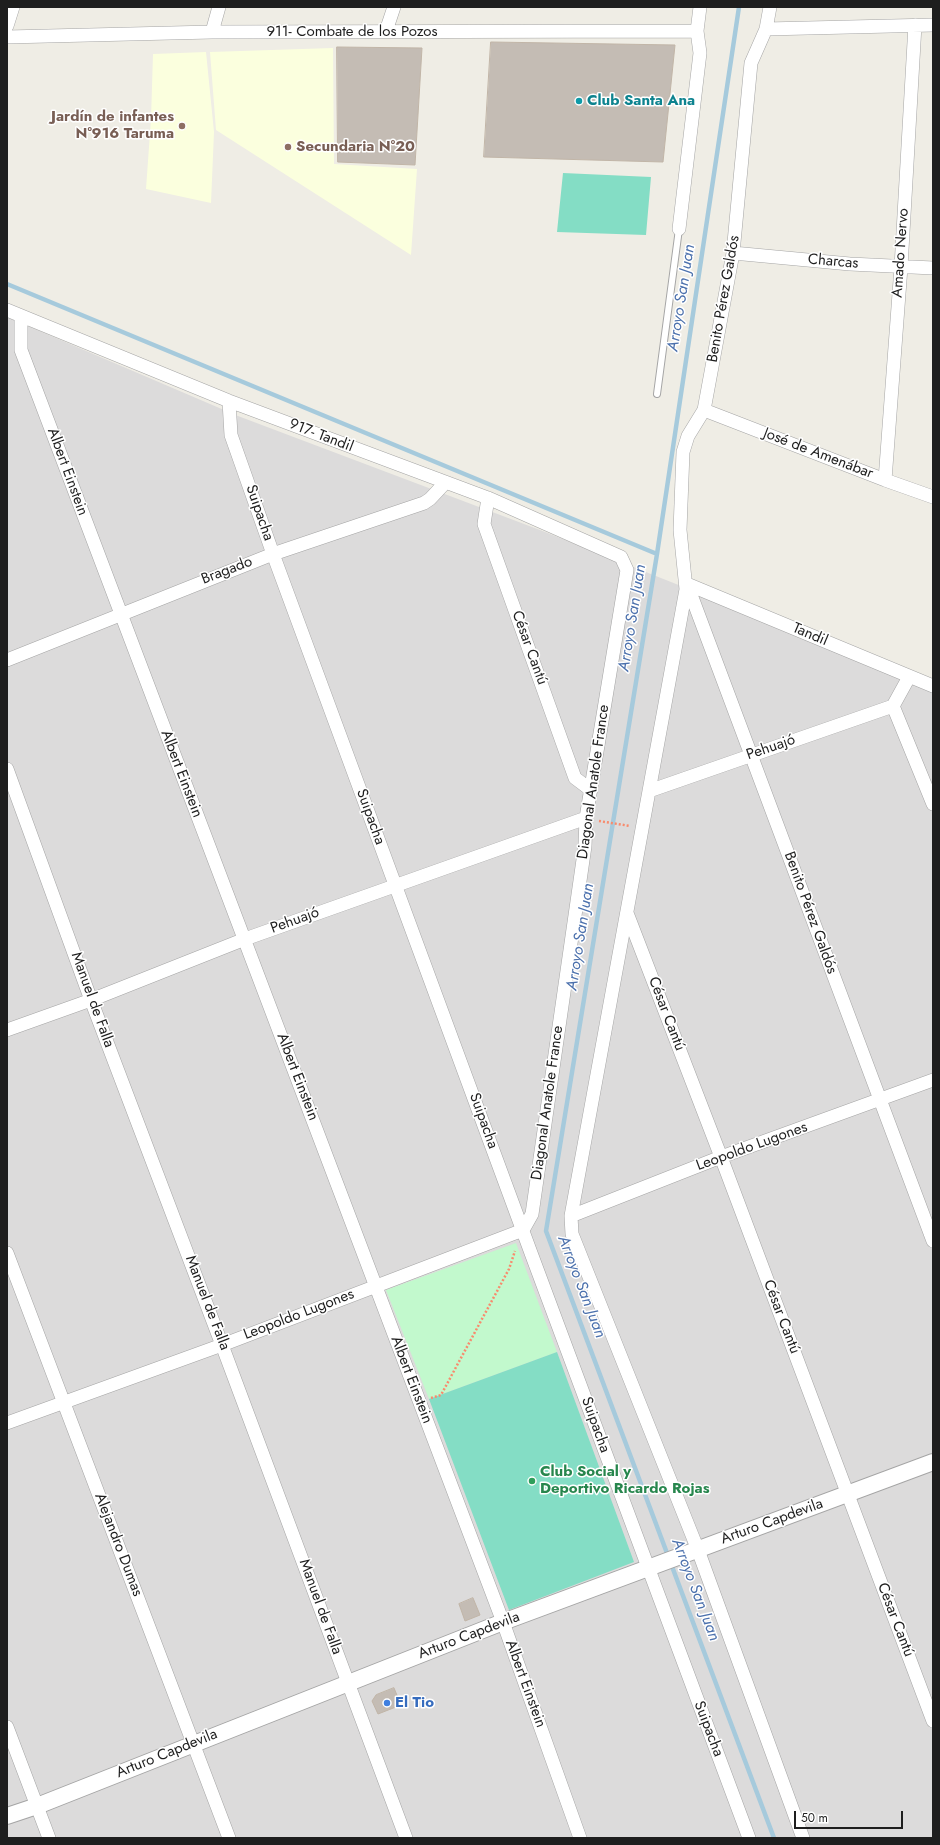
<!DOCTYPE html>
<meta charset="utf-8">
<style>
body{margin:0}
#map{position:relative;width:940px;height:1845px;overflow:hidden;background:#efede5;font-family:Jost,sans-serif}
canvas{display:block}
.frame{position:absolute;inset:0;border:8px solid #1e1e1e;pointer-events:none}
.scale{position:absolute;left:794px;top:1811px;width:109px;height:18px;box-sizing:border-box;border:2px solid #1e1e1e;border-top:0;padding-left:5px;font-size:12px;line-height:14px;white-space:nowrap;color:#1e1e1e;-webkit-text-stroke:3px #fff;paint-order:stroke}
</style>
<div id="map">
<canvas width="940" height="1845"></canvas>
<div class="frame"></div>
<div class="scale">50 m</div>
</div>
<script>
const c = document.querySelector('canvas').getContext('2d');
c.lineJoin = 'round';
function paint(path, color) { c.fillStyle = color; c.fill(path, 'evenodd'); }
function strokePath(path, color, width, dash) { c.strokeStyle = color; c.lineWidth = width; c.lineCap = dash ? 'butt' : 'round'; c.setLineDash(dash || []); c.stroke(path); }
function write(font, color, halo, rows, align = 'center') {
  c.font = font + ' Jost,sans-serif'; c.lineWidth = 3; c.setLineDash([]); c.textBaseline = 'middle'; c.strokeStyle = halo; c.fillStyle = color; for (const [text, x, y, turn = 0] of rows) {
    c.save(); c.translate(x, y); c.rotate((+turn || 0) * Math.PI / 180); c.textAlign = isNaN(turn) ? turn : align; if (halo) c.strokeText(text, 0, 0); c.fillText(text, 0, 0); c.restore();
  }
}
const residential = new Path2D(`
 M7,317l231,99 302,114 393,156v1152h-926z`);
const education = new Path2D(`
 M333,48l1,116 83,5 -6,86 -195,-125 -6,-78z
 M206,52l8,80 -3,71 -65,-14 5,-70 2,-65z`);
const park = new Path2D(`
 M516,1243l41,109 -128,47 -43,-109z`);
const pitch = new Path2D(`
 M563,173l88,4 -5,58 -89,-3z
 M557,1352l77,210 -125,48 -80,-211z`);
const stream = new Path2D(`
 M739,7l-82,547 -111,677 228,607
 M7,284l650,270`);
const building = new Path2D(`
 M491,42l184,3 -12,117 -179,-5z
 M337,47l85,1 -7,117 -77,-3z
 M473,1598l7,17 -15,6 -6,-17z
 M394,1688l7,17 -23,9 -6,-13 4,-6z`);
const path = new Path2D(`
 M599,821l31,5
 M431,1398l10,-3 68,-126 6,-18`);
const service = new Path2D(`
 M657,394l22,-165`);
const minor = new Path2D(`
 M7,26l6,-19
 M766,29l167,-4
 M386,31l8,-24
 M212,32l7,-25
 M7,37l205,-5 485,-1
 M679,229l21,-176 -3,-22 3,-24
 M733,253l117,11 83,4
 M7,310l222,91 259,97 133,59 6,13 -41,248 -1,28 -53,368 -9,16 -301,115 -215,78
 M21,316v34l482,1272 77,216
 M229,401l2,34 42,119 258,699 218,585
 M704,410l181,70 48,17
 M885,480l16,-213 14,-242
 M488,498l-4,26 91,254 16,12
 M687,584l-116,632 1,18 126,316 105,288
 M687,584l246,657
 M687,584l246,102
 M686,589l-6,-59 3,-78 5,-16 16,-26 29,-157 18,-190 15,-34 4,-22
 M7,660l266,-106 151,-51 6,-4 15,-16
 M909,677l-16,29 40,98
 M7,769l84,231 131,345 184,493
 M649,791l244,-85
 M627,913l94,244 212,564
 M7,1030l84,-30 154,-61 341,-121
 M571,1216l150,-59 212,-77
 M7,1253l222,585
 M7,1727l42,111`);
const tertiary = new Path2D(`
 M7,1816l30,-10 466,-184 430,-160`);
const markers = [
 [579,101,4,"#0f9aa8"],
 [182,126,4,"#8d6e63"],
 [288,147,4,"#8d6e63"],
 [532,1481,4,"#2e9e5b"],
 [387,1703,4,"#3f7fe0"]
];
const streetNames = [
 ["911- Combate de los Pozos",352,32],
 ["Amado Nervo",901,253,-86],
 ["Charcas",833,262,5],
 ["Benito Pérez Galdós",724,299,-80],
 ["917- Tandil",321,436,21],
 ["José de Amenábar",818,454,21],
 ["Albert Einstein",67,472,70],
 ["Suipacha",259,513,71],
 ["Bragado",227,571,-21],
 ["Tandil",810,635,23],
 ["César Cantú",529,648,70],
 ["Pehuajó",771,748,-19],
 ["Albert Einstein",181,774,69],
 ["Diagonal Anatole France",594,782,-82],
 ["Suipacha",370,817,70],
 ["Benito Pérez Galdós",810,913,70],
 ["Pehuajó",295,921,-20],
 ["Manuel de Falla",92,1000,70],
 ["César Cantú",666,1014,69],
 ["Albert Einstein",297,1077,69],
 ["Diagonal Anatole France",548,1103,-82],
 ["Suipacha",483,1121,70],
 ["Leopoldo Lugones",752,1147,-20],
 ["Manuel de Falla",207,1303,69],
 ["Leopoldo Lugones",299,1315,-21],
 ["César Cantú",781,1317,69],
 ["Albert Einstein",411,1380,69],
 ["Suipacha",595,1425,70],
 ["Arturo Capdevila",772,1522,-20],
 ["Alejandro Dumas",118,1545,69],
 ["Manuel de Falla",320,1607,70],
 ["César Cantú",895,1620,69],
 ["Arturo Capdevila",469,1636,-21],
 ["Albert Einstein",525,1684,70],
 ["Suipacha",708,1729,69],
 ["Arturo Capdevila",167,1754,-22]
];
const cultureNames = [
 ["Club Santa Ana",587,101]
];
const educationNames = [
 ["Jardín de infantes",174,117],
 ["Nº916 Taruma",174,134],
 ["Secundaria N°20",296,147,"left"]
];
const leisureNames = [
 ["Club Social y",540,1472],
 ["Deportivo Ricardo Rojas",540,1489]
];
const shopNames = [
 ["El Tio",395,1703]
];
const waterNames = [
 ["Arroyo San Juan",682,298,-81],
 ["Arroyo San Juan",633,618,-81],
 ["Arroyo San Juan",581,937,-81],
 ["Arroyo San Juan",581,1287,69],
 ["Arroyo San Juan",695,1590,69]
];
paint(residential, '#dcdbdb');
paint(education, '#fbffde');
paint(park, '#c2f9cd');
paint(pitch, '#84ddc5');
strokePath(stream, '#a6cadc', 4.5);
paint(building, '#c4bcb4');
strokePath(building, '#c1b5a7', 1);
strokePath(service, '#a5a5a5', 8);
strokePath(minor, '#a5a5a5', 14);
strokePath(tertiary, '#a5a5a5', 18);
strokePath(path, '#f88b6d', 2.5, [2, 2]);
strokePath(service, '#fff', 6);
strokePath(minor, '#fff', 13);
strokePath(tertiary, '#fff', 16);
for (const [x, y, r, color] of markers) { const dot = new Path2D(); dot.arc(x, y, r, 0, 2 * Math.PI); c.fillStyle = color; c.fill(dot); strokePath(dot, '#fff', 1.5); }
write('15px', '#1e1e1e', '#fff', streetNames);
write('bold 15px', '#0d838f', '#fff', cultureNames, 'left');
write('bold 15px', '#785e54', '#fff', educationNames, 'right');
write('bold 15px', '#27864d', '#fff', leisureNames, 'left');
write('bold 15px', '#366cbe', '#fff', shopNames, 'left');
write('italic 16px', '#4c71ad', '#fff', waterNames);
</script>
